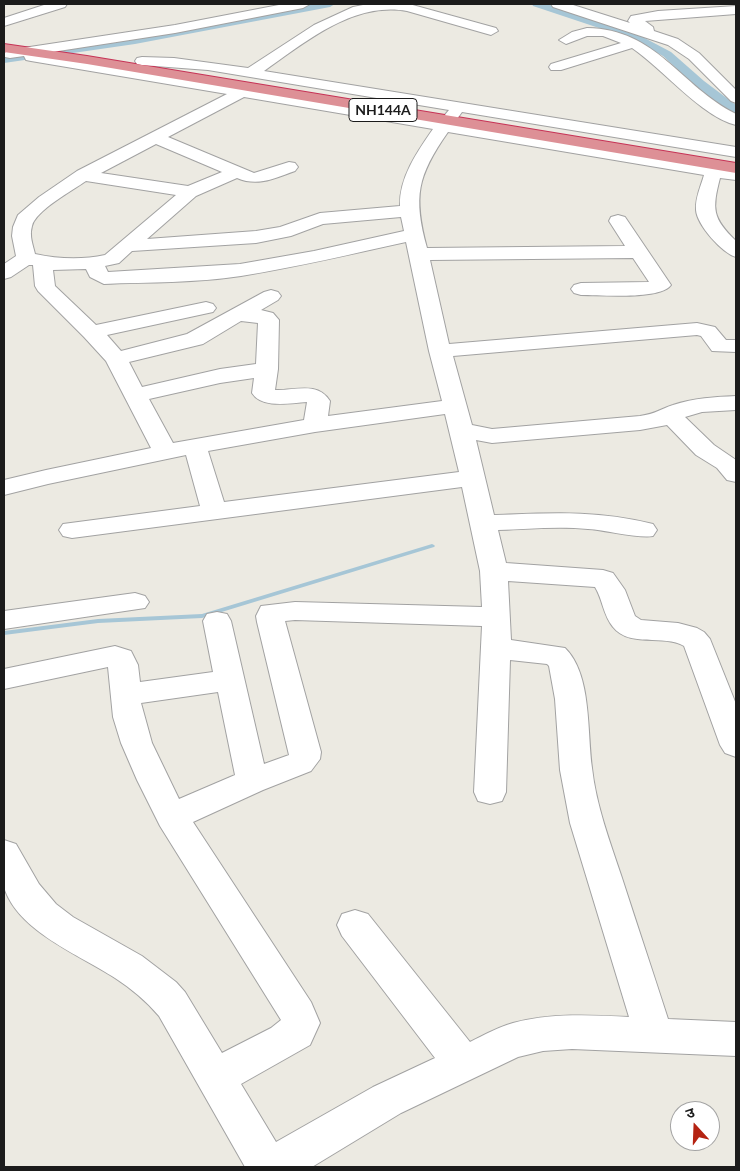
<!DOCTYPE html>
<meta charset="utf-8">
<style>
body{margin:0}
#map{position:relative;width:740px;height:1171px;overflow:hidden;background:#eceae2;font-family:Lato,"Noto Sans Devanagari",sans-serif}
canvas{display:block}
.frame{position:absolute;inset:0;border:5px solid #1b1b1b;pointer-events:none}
.north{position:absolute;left:670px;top:1101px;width:50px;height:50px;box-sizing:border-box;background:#fff;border:1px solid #a4a4a4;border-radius:50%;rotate:340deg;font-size:14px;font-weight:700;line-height:20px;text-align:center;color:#1b1b1b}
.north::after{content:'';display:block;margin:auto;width:18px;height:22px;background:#b52312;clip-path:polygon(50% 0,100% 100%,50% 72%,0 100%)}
</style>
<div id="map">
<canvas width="740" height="1171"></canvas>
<div class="frame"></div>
<div class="north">उ</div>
</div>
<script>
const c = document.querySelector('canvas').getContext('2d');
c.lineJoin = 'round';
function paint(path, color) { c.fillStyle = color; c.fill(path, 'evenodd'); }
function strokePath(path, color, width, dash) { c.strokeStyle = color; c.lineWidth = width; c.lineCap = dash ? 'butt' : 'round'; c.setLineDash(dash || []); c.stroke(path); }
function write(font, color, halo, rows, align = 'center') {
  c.font = font + ' Lato,sans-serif'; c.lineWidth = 4; c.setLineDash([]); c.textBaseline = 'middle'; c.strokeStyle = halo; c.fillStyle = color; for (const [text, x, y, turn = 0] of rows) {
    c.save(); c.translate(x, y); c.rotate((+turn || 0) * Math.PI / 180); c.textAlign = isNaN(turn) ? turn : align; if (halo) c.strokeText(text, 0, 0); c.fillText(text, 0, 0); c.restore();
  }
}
const stream = new Path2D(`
 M432,544l2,1 1,1 -1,1 -232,71 -104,5 -94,12v-4l94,-12 104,-5z`);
const canal = new Path2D(`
 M314,4h21l-5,3 -195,37 -131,19v-7l131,-18z
 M532,4h15l90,30 34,18 33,29 32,24v10l-5,-1 -35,-27 -33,-31 -34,-18 -96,-32z`);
const minor = new Path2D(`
 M47,4h20l-2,3 -61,19v-8z
 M284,4h26l-7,4 -128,25 -136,21 401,67 9,-11 -241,-40 -66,-5 -5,-1 -2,-3 2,-3 5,-1 32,1 74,10 66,-43 39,-18 15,-3h41l87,24 2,3 -7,4 -84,-24c-53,-10 -102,31 -143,60l472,76v10l-274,-45 -8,11 252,42 2,-4 6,-1 6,1 2,7 14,2v10l-16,-2c-8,31 -8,40 16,63v16c-14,-4 -39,-32 -40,-47 -1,-12 5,-24 8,-35l-256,-43c-31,44 -35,65 -21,116l198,-2 -16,-25 2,-4 7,-2 7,2 46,68c-10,15 -71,10 -90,10l-7,-2 -3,-4 3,-4 7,-2 68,-1 -16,-24 -203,2 19,84 248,-21 18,4 11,13h10v12l-24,-1 -11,-15 -4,-1 -244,21 19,69 20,4 148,-13c16,-2 20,-7 33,-11 21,-7 42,-8 63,-9v14l-34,2 -17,5 29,28 22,15v22l-9,-2 -10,-12 -21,-13 -29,-30 -27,5 -148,13 -16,-3 18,75c59,-2 102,-5 159,9l4,6 -4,6c-14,3 -47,-6 -65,-7 -30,-3 -60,0 -90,1l8,33 97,7 10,3 12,17 10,26 6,4 37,3 19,5 7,4 6,7 26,65v53l-11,-4 -5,-8 -36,-99c-20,-12 -55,2 -71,-19 -10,-12 -10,-27 -18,-40l-87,-6 3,59 54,8c27,26 22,85 27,120 4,37 18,74 30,110 15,47 31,94 46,141l68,3v34l-164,-7 -29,2 -25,6 -117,56 -89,54h-67l-86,-151c-13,-15 -27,-27 -44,-38 -35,-23 -98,-47 -111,-91 -3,-12 0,-34 0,-47l12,4 23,40 17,20 17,13 69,39 34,26 9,10 37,61 49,-25 10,-8 -121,-194 -23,-46 -16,-37 -8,-26 -5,-50 -104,22v-20l111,-23 16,5 7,14 2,17 73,-10 -10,-51 4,-7 10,-2 10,2 4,7 33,143 25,-9 -32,-133 -1,-6 5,-10 34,-4 187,5 -2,-36 -18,-84 -390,51 -9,-2 -4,-6 4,-6 137,-18 -14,-51 -138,29 -44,11v-15l42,-10 105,-22 -45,-87 -22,-24 -46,-46 -3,-5 -2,-21h-4l-18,12 -7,2v-15l12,-8 -4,-20 1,-9 5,-12 21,-18 38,-26 150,-77 -196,-33 -5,-1 -2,-4 -14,2 -5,-1 -1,-4 6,-3 165,-25zM244,97l189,32c-16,23 -34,49 -33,77l-80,7 -40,14 -24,4 -109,8 49,-43 41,-18c21,9 38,0 58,-7l3,-4 -3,-4 -6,-1 -35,11 -86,-36zM156,144l66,28 -34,14 -87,-13zM86,181l90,14 -71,60c-23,5 -47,4 -70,-1 -2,-9 -6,-18 -3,-28 3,-15 41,-36 54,-45zM401,217l3,14 -90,20 -74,13 -132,8 -3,-6 14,-3 13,-12 124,-8 35,-7 32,-12zM406,242l23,109 13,50 -114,15 2,-15c-13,-20 -35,-10 -55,-11l3,-21 1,-49 -6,-7 -12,-3 17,-10 3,-4 -3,-4 -7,-2 -7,2 -77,42 -66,17 -14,-16 106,-23 3,-4 -3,-4 -7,-2 -110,23 -41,-39 -2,-16 33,-1 4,8 14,7c45,-2 92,-1 137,-8 56,-9 111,-22 165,-34zM241,321l17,2 -2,41 -36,5 -78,18 -13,-25 74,-18zM254,378l-2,15c10,16 38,10 55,9l-3,18 -131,23 -24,-44 71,-16zM445,414l14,58 -235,30 -16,-51 107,-19zM295,620l187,6 -8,166 4,9 12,3 12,-3 4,-9 4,-132 37,4 2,2 6,33 5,71 10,53 59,194c-39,-2 -78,-4 -116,6 -15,4 -29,12 -43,19l-102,-128 -13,-4 -13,4 -5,11 5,11 93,122 -62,29 -97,55 -35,-58 69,-39 10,-22 -9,-21 -118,-180 70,-32 48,-19 9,-12 1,-7 -36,-131zM218,692l17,83 -56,24 -27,-56 -11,-40z
 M551,4h19l60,19 -2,-2 3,-5 27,-5 78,-5v8l-91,7 8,6 1,4 24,8 21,14 37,37v13l-5,-2 -42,-42 -21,-14 -115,-38z
 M587,28c70,1 93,58 149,86v11c-34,-8 -73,-56 -104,-77l-71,22h-10l-2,-3 2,-3 70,-21 -18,-7h-16l-21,8 -7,-4 13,-8z
 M135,593l10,3 4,6 -4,6 -141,21v-18z`);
const highway = new Path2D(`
 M4,44l83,12 649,107v10l-649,-109 -83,-12z`);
const shields = [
 [383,110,68]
];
const shieldNames = [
 ["NH144A",383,110]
];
paint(stream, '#a6c6d6');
paint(canal, '#a6c6d6');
strokePath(minor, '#a2a2a2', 2);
strokePath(highway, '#c63356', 2);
paint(minor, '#fff');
paint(highway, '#dd9096');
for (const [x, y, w] of shields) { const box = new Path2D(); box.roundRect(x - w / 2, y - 11.5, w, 23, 4); c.fillStyle = '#fff'; c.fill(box); strokePath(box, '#1b1b1b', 1); }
write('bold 14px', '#1b1b1b', null, shieldNames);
</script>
